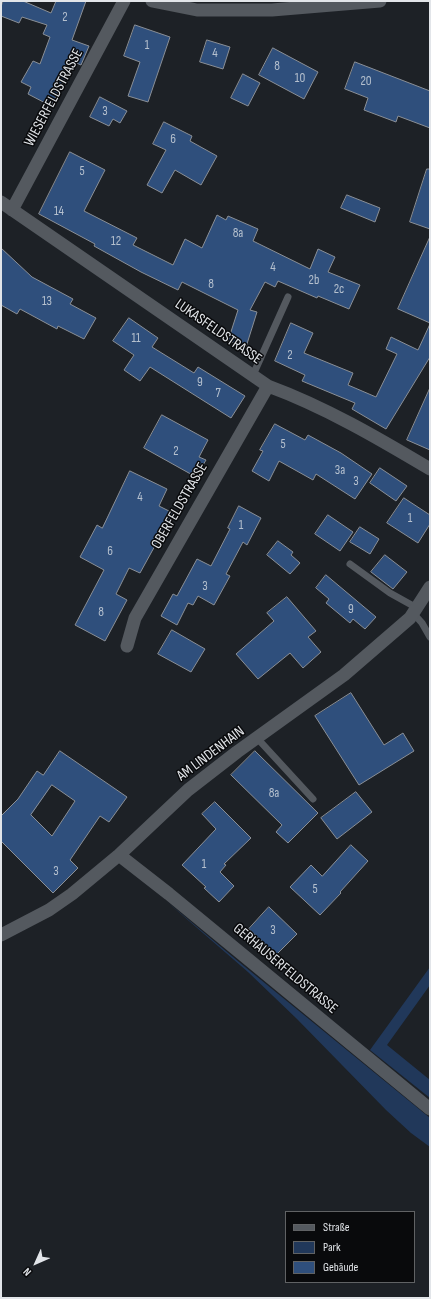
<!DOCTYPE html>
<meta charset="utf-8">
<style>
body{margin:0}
#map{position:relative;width:431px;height:1299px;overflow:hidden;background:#1d2126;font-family:"Sofia Sans Condensed",sans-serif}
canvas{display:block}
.frame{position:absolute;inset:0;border:2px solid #e2e5e9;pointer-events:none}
.legend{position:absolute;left:285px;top:1211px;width:130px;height:72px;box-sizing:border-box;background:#090a0c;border:1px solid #606264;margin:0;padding:5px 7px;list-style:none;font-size:12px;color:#e2e5e9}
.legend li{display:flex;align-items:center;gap:8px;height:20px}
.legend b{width:20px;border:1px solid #606264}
.north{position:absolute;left:16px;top:1243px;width:40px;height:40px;-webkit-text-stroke:3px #090a0c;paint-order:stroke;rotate:225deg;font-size:11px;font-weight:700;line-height:16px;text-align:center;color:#e2e5e9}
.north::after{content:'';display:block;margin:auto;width:14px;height:18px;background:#e2e5e9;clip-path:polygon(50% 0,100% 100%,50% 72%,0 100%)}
</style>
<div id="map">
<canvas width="431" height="1299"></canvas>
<div class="frame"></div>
<ul class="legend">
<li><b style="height:5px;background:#54595f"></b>Straße</li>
<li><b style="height:11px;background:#21385a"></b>Park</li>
<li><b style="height:11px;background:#2f4f7c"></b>Gebäude</li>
</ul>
<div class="north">N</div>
</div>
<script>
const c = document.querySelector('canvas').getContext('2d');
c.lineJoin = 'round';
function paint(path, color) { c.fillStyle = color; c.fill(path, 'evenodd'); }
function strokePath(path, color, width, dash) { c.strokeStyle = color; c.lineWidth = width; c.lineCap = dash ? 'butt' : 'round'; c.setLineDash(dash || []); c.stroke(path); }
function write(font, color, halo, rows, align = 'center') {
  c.font = font + ' "Sofia Sans Condensed",sans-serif'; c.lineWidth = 3; c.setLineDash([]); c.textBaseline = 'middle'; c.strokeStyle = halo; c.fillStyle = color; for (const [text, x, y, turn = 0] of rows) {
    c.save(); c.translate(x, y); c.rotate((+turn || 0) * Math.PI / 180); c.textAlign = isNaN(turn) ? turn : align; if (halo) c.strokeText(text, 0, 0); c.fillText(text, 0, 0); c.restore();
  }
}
const green = new Path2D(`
 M166,901l73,61 191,156v29l-19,-14 -25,-23 -89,-91 -49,-47z
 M430,967v18l-43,60 43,35v18l-60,-48z`);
const building = new Path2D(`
 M3,1h20l28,12 5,-12h30l-14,39 17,6 -8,19 -7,-3 -23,44 -23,-12 3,-7 -10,-5 12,-21 7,3 10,-27 -7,-3 4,-9 -25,-8 -3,6 -18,-7v-8z
 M135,25l35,12 -22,65 -20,-6 12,-34 -16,-6z
 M207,40l23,7 -7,22 -23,-7z
 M273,48l45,24 -14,27 -45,-24z
 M355,62l75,29v37l-32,-12 -2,6 -32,-12 4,-12 -23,-9z
 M243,74l17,9 -12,23 -17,-8z
 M100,97l27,14 -7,12 -7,-4 -4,7 -19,-9z
 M164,122l28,14 -2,5 27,15 -16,29 -26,-15 -13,23 -15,-8 19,-35 -13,-6z
 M70,152l35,18 -21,41 53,27 -4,7 40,20 12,-26 17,9 15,-33 9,5 2,-4 30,13 -5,12 57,28 8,-20 17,8 -7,15 32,13 -11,24 -31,-13 -1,2 -39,-17 -3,6 -10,-5 -15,28 7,2 -11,35 -18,-6 10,-31 -56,-28 -4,8 -37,-18 -47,-26 1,-2 -56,-30z
 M427,169h3v60l-20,-7z
 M347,195l33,13 -5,14 -34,-14z
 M430,237v86l-32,-14z
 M1,248l31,29 41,22 -3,5 26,14 -12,21 -26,-13 -1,3 -37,-20 -3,5 -16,-9z
 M129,318l29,20 -6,9 42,26 4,-6 47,29 -14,22 -81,-51 -10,14 -16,-11 10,-15 -21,-14z
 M291,323l22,10 -9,20 49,20 -5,12 28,12 21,-43 -11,-5 5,-12 27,13 12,-26v33l-44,72 -34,-20 3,-6 -53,-22 3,-6 -30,-14z
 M430,388v62l-23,-10z
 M162,415l46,25 -9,17 7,3 -10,17 -52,-29z
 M275,424l30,16 3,-5 33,18 31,21 -17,25 -39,-25 -3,6 -34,-19 -10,20 -17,-10 11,-20 -3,-1z
 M380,468l27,18 -11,15 -26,-18z
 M130,471l37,18 -8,17 14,7 -33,60 -11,-5 -13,26 11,6 -22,41 -30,-16 29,-55 -24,-13 17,-32 5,3z
 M404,498l26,17v9l-12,19 -31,-20z
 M239,506l22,12 -14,27 -4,-3 -17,32 4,2 -16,29 -16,-9 -5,9 -5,-2 -11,22 -16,-9 12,-22 4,2 20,-37 14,7 19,-37 -2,-1z
 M328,515l25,17 -13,19 -25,-17z
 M360,527l19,12 -9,15 -20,-12z
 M278,541l15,11 -2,3 9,8 -10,11 -23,-19z
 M385,555l22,17 -14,17 -22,-17z
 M326,575l50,42 -11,12 -12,-10 -3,4 -24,-20 3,-4 -13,-11z
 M287,597l29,34 -8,6 13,15 -18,16 -13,-15 -32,26 -22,-25 38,-33 -7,-8z
 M172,630l33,19 -14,23 -33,-18z
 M351,693l33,52 19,-12 11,18 -55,34 -44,-69z
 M60,751l67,46 -18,25 -9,-6 -30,44 8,8 -25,25 -52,-52v-25l17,-17 19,-28 6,4zM52,785l23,16 -23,35 -21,-21z
 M255,751l63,62 -30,30 -12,-11 6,-7 -51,-50z
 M356,792l16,20 -35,27 -16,-21z
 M215,802l36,36 -27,26 2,1 -6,7 14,14 -15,16 -15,-14 2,-1 -24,-22 34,-36 -14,-15z
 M351,845l17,16 -28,31 1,1 -21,22 -30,-28 21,-22 11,11z
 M269,907l28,27 -21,21 -27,-26z`);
const lane = new Path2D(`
 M253,375l35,-78
 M350,564l40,29 27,15
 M413,613l9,10 8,14
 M257,738l56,61`);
const street = new Path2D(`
 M152,1l45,9h75l108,-9
 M1,202l267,184c57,21 110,52 162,83
 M12,210l112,-209
 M127,646l8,-28 133,-232
 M119,855l50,39 261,215
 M1,935l48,-25 23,-16 47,-39 69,-65 49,-38 107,-77 66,-57 20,-31`);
const numberNames = [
 ["2",65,18],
 ["1",147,46],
 ["4",215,54],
 ["8",277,67],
 ["10",300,79],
 ["20",366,82],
 ["3",105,112],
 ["6",173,140],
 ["5",82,172],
 ["14",59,212],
 ["8a",238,234],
 ["12",116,242],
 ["4",273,268],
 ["2b",314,281],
 ["8",211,285],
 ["2c",339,290],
 ["13",47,302],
 ["11",136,339],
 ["2",290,356],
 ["9",200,383],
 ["7",218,394],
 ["5",283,445],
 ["2",176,452],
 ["3a",340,471],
 ["3",356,482],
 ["4",140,498],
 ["1",410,519],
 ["1",241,526],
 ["6",110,552],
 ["3",205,587],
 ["9",351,610],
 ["8",101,613],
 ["8a",274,794],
 ["1",204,865],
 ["3",56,872],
 ["5",315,890],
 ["3",273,931]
];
const streetNames = [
 ["WIESERFELDSTRASSE",54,98,-62],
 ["LUKASFELDSTRASSE",218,332,35],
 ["OBERFELDSTRASSE",180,506,-60],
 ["AM LINDENHAIN",211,754,-37],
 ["GERHAUSERFELDSTRASSE",285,969,40]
];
paint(green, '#21385a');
paint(building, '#2f4f7c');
strokePath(building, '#8a8f96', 1);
strokePath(lane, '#54595f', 7);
strokePath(street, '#54595f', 13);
write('13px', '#b5c0ce', null, numberNames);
write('15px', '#e2e5e9', '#090a0c', streetNames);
</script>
